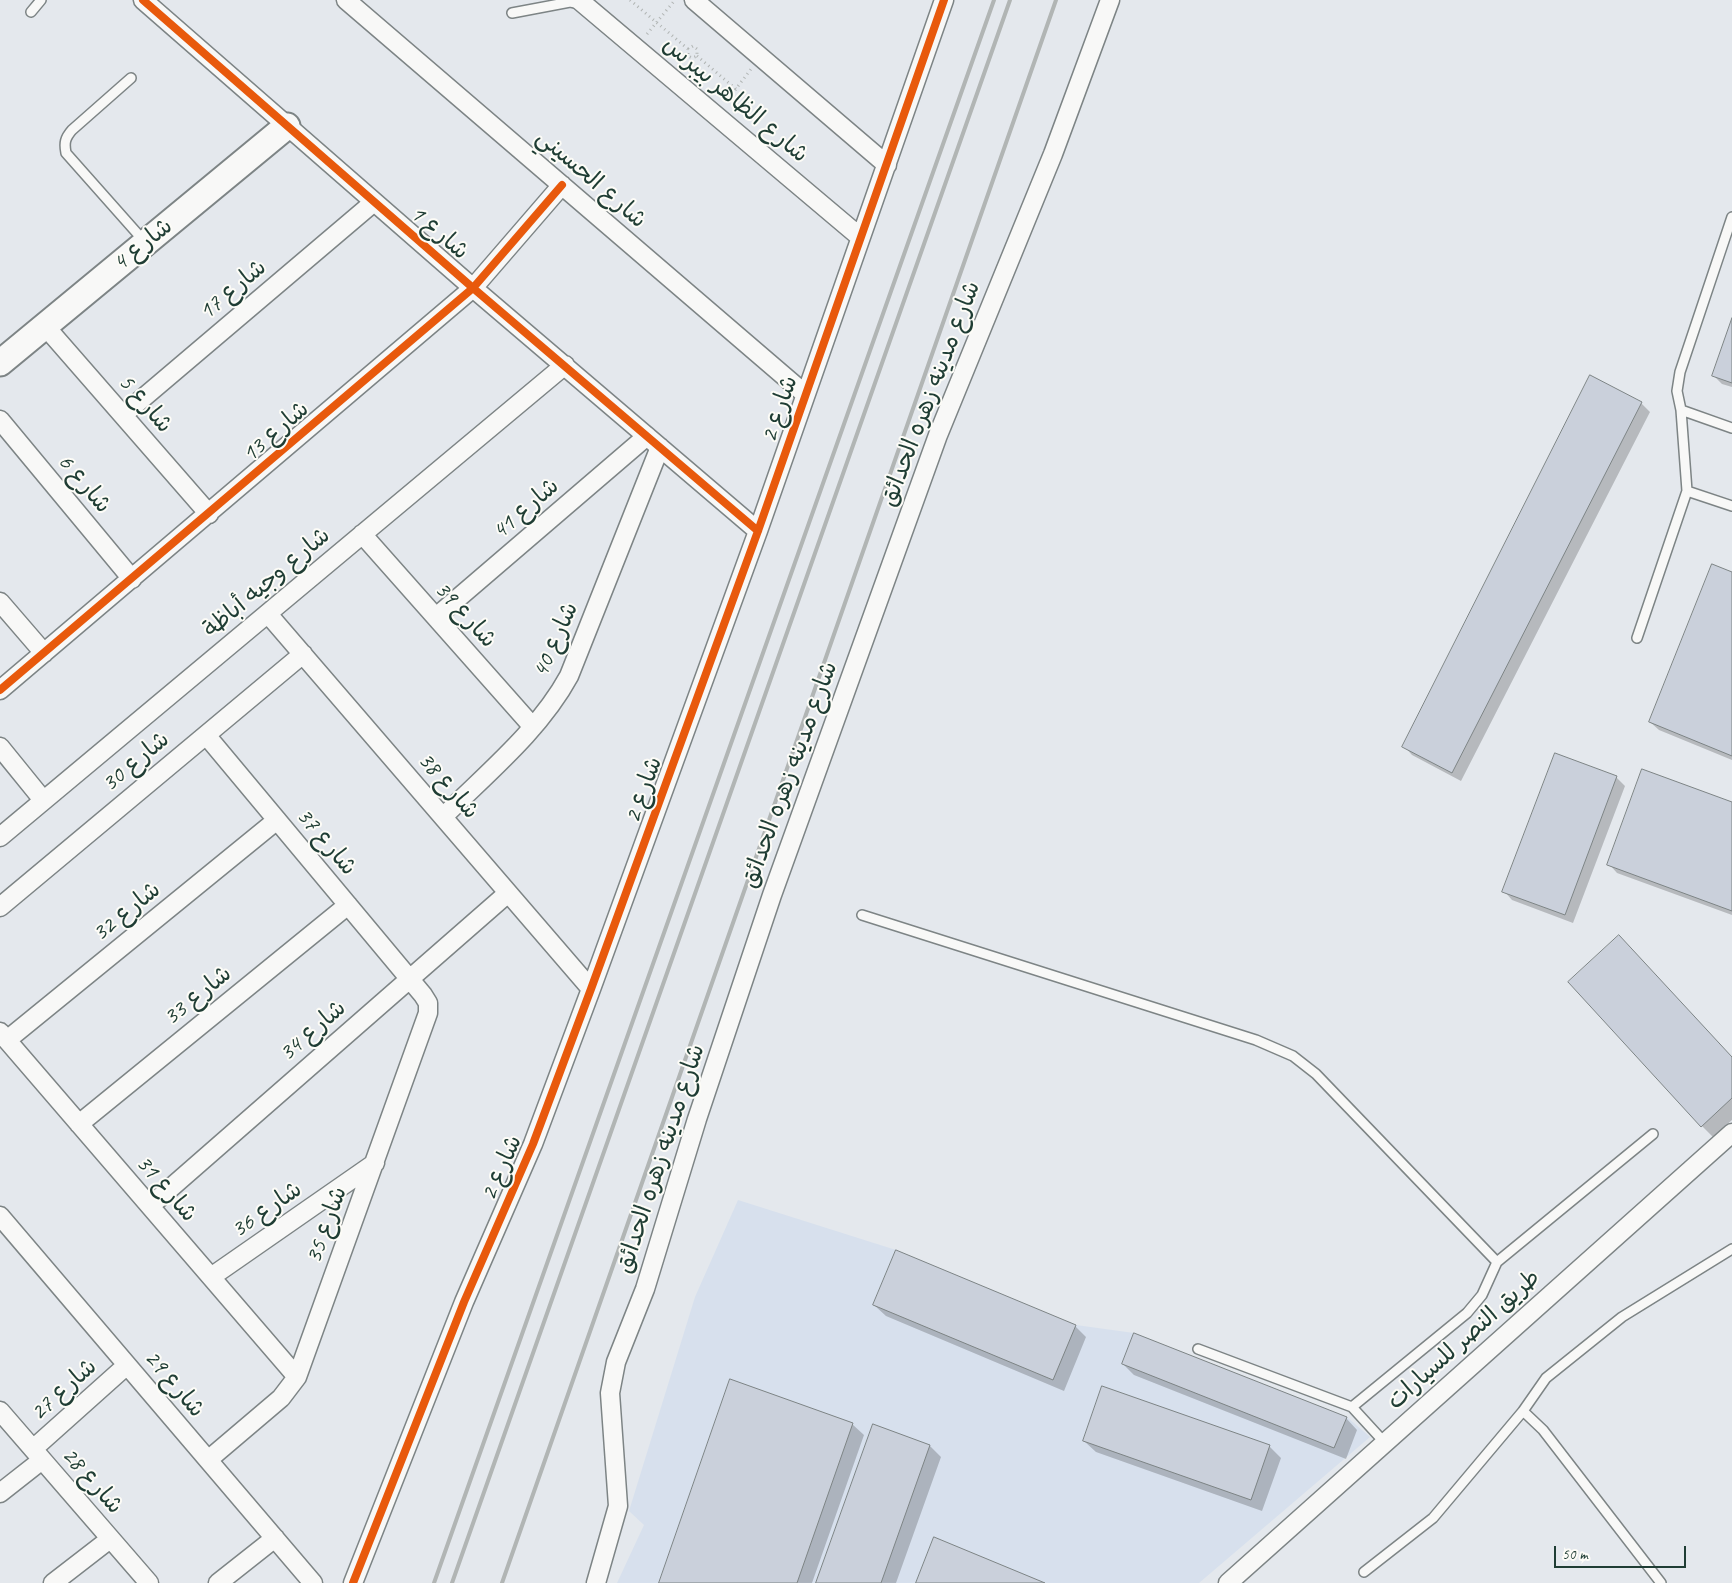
<!DOCTYPE html>
<meta charset="utf-8">
<style>
body{margin:0}
#map{position:relative;width:1732px;height:1583px;overflow:hidden;background:#e4e8ed;font-family:Caveat,sans-serif}
canvas{display:block}
.scale{position:absolute;left:1554px;top:1546px;width:132px;height:22px;box-sizing:border-box;border:2px solid #1f3d34;border-top:0;padding-left:6px;font-size:15px;line-height:18px;white-space:nowrap;color:#1f3d34;-webkit-text-stroke:4px #fdfcf7;paint-order:stroke}
</style>
<div id="map">
<canvas width="1732" height="1583"></canvas>
<div class="scale">50 m</div>
</div>
<script>
const c = document.querySelector('canvas').getContext('2d');
c.lineJoin = 'round';
function paint(path, color) { c.fillStyle = color; c.fill(path, 'evenodd'); }
function strokePath(path, color, width, dash) { c.strokeStyle = color; c.lineWidth = width; c.lineCap = dash ? 'butt' : 'round'; c.setLineDash(dash || []); c.stroke(path); }
function write(font, color, halo, rows, align = 'center') {
  c.font = font + ' Caveat,"Playpen Sans Arabic",sans-serif'; c.lineWidth = 4; c.setLineDash([]); c.textBaseline = 'middle'; c.strokeStyle = halo; c.fillStyle = color; for (const [text, x, y, turn = 0] of rows) {
    c.save(); c.translate(x, y); c.rotate((+turn || 0) * Math.PI / 180); c.textAlign = isNaN(turn) ? turn : align; if (halo) c.strokeText(text, 0, 0); c.fillText(text, 0, 0); c.restore();
  }
}
const built = new Path2D(`
 M738,1200l158,50 180,75 58,8 213,84 23,20 -171,146h-582l27,-58 -15,-14 66,-214z`);
const shadow = new Path2D(`
 M1732,321v66l-10,-3 -9,-9z
 M1641,403l9,9 -189,369 -49,-26 -8,-9z
 M1732,574v186l-73,-30 -9,-8z
 M1616,777l9,9 -52,137 -61,-23 -8,-9z
 M1732,803v112l-115,-42 -8,-9z
 M1732,1058v62l-19,17 -11,-11z
 M874,1305l201,21 11,11 -22,54 -178,-75z
 M1123,1364l223,54 11,12 -11,29 -212,-84z
 M852,1424l12,11 -52,148h-152z
 M1084,1441l185,5 12,12 -19,53 -166,-59z
 M930,1446l11,11 -45,126h-79z`);
const building = new Path2D(`
 M1732,318v65l-20,-7z
 M1590,375l52,27 -190,371 -50,-26z
 M1712,564l20,8v184l-83,-34z
 M1555,753l62,23 -52,139 -63,-23z
 M1642,769l90,33v109l-125,-46z
 M1619,935l113,122v41l-31,29 -133,-145z
 M896,1250l180,75 -23,55 -180,-75z
 M1134,1333l213,84 -13,31 -212,-84z
 M730,1379l123,44 -56,160h-138z
 M1102,1386l168,59 -19,55 -168,-59z
 M873,1424l57,21 -49,138h-65z
 M934,1537l111,46h-129z`);
const path = new Path2D(`
 M630,0l58,49v7l4,2 5,-2v-7l-4,-3 -5,3
 M647,34l28,-34
 M697,56l39,33
 M726,102l25,-33`);
const lane = new Path2D(`
 M31,12l10,-12
 M512,13l58,-11 11,2
 M131,78l-59,52c-7,8 -8,13 -6,23l78,88
 M1732,217l-52,155 -3,19 4,19 51,18
 M1681,410l6,81
 M1637,638l50,-147 45,15
 M862,915l394,125 37,16 23,18 181,188
 M1198,1349l154,58 33,36
 M1352,1407l115,-94 15,-18 15,-33 156,-128
 M1523,1411l23,-33 76,-61 110,-68
 M1364,1572l69,-54 90,-107 20,19 118,153`);
const street = new Path2D(`
 M143,0l330,288 285,243
 M346,0l459,394
 M579,0l281,237
 M694,0l193,165
 M45,326l164,188
 M123,415l251,-213
 M0,420l132,159
 M362,534l171,193
 M0,602l44,51
 M268,614l323,375
 M436,617l211,-181
 M0,690l473,-402 89,-103
 M206,735l217,260 5,8v10l-131,364 -16,21 -73,62
 M0,747l43,53
 M443,817c44,-44 96,-86 126,-141l91,-229
 M0,837l565,-472
 M0,907l303,-253
 M0,1032l297,345
 M7,1040l270,-220
 M79,1124l269,-219
 M150,1206l358,-313
 M0,1216l313,367
 M211,1277l164,-114
 M0,1411l149,172
 M33,1449l94,-84
 M0,1493l42,-33
 M53,1583l57,-44
 M218,1583l57,-45
 M353,1583l111,-281 69,-158 58,-155 167,-458 186,-531
 M596,1583l22,-77 -8,-113 6,-31 29,-73 52,-170 75,-224 166,-460 115,-281 57,-154
 M1228,1583l504,-450`);
const secondary = new Path2D(`
 M0,363l287,-237`);
const rail = new Path2D(`
 M434,1583l560,-1583
 M452,1583l558,-1583
 M502,1583l554,-1583`);
const cycleway = new Path2D(`
 M143,0l330,288 285,243
 M0,690l473,-402 89,-103
 M353,1583l111,-281 69,-158 58,-155 167,-458 186,-531`);
const streetNames = [
 ["شارع الظاهر بيبرس",735,100,40],
 ["شارع الحسيني",591,179,41],
 ["شارع 1",439,233,41],
 ["شارع 4",143,245,-39],
 ["شارع 17",233,290,-40],
 ["شارع مدينه زهره الحدائق",931,394,-69],
 ["شارع 5",145,404,49],
 ["شارع 2",780,409,-71],
 ["شارع 13",276,432,-41],
 ["شارع 6",84,484,50],
 ["شارع 41",526,509,-41],
 ["شارع وجيه أباظة",267,583,-40],
 ["شارع 39",465,615,48],
 ["شارع 40",556,640,-66],
 ["شارع 30",136,762,-40],
 ["شارع مدينه زهره الحدائق",790,775,-70],
 ["شارع 38",448,786,49],
 ["شارع 2",644,790,-70],
 ["شارع 37",326,842,50],
 ["شارع 32",127,912,-39],
 ["شارع 33",198,996,-39],
 ["شارع 34",313,1031,-41],
 ["شارع مدينه زهره الحدائق",661,1159,-72],
 ["شارع 2",502,1168,-66],
 ["شارع 31",166,1189,49],
 ["شارع 36",267,1210,-35],
 ["شارع 35",327,1225,-70],
 ["طريق النصر للسيارات",1464,1340,-42],
 ["شارع 29",174,1384,50],
 ["شارع 27",64,1390,-42],
 ["شارع 28",92,1481,49]
];
paint(built, '#d7e0ed');
paint(shadow, '#0003');
paint(building, '#cad0db');
strokePath(building, '#7d8485', 1);
strokePath(lane, '#7d8485', 12);
strokePath(street, '#7d8485', 21);
strokePath(secondary, '#7d8485', 29);
strokePath(path, '#b1b5b4', 3, [1, 4]);
strokePath(lane, '#f8f8f7', 9);
strokePath(street, '#f8f8f7', 18);
strokePath(secondary, '#f8f8f7', 25);
strokePath(rail, '#b1b5b4', 4);
strokePath(cycleway, '#e8590c', 8);
write('24px', '#1f3d34', '#fdfcf7', streetNames);
</script>
